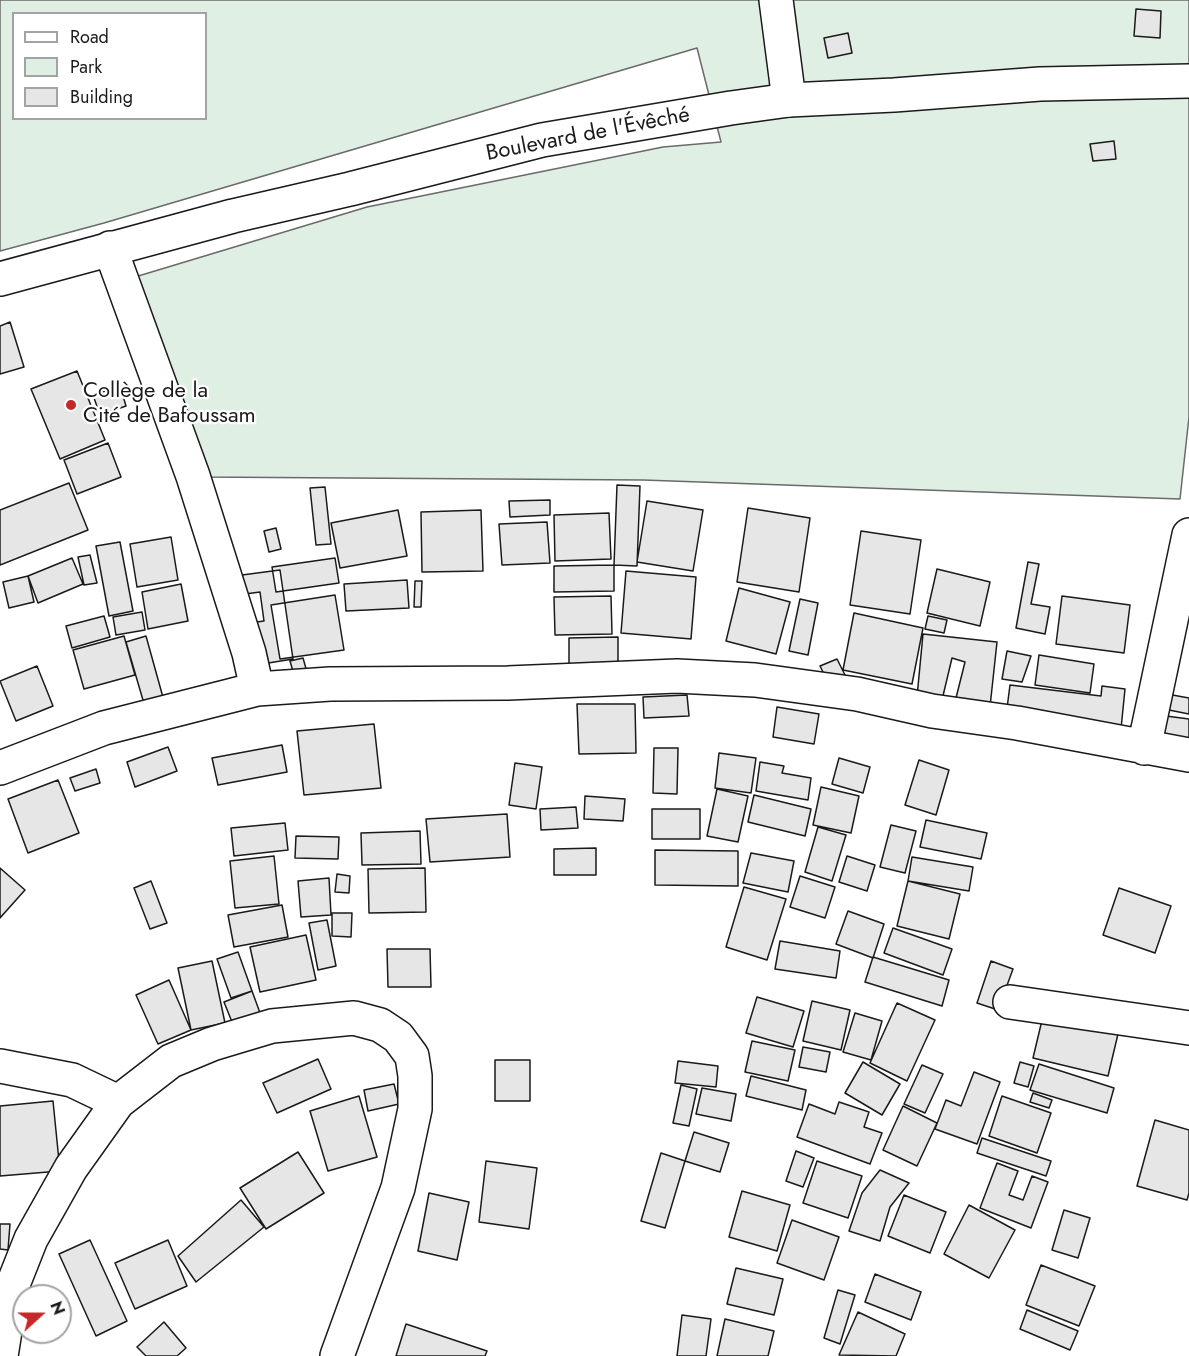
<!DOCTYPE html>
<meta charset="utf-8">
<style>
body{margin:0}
#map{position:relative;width:1189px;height:1356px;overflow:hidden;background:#fff;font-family:Jost,sans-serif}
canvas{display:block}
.legend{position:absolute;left:12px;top:12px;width:195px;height:108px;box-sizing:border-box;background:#fff;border:2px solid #a3a3a3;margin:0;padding:8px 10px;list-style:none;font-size:18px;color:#1a1a1a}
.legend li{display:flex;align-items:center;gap:12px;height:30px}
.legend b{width:30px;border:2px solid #a3a3a3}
.north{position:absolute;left:12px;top:1284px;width:60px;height:60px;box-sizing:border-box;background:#fff;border:2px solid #a3a3a3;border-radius:50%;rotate:69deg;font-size:16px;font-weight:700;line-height:24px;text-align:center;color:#1a1a1a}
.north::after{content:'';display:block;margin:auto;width:21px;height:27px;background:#c62828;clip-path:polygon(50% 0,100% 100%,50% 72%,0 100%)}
</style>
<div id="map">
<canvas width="1189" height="1356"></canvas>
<ul class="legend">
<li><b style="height:8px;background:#fff"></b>Road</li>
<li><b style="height:16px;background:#e0efe3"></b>Park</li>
<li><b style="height:16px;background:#e6e6e6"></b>Building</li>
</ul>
<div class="north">N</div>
</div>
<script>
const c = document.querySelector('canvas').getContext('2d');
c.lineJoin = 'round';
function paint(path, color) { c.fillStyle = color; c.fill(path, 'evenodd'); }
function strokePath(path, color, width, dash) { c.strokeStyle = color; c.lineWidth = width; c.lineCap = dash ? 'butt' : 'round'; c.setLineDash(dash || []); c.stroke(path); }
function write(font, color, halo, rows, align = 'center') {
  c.font = font + ' Jost,sans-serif'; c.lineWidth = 4.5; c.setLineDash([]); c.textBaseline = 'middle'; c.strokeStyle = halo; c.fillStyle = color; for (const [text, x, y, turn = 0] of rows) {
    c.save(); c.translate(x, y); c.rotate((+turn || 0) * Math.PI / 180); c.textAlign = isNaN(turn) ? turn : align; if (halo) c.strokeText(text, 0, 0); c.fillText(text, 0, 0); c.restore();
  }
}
const green = new Path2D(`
 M0,0h1189v417l-9,82 -537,-19 -443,-3 -65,-200 232,-70 296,-60 58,-5 -24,-94 -593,175 -104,28zM14,14h192v104h-192z`);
const building = new Path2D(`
 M1136,9l25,2 -1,27 -26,-2z
 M848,33l4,20 -24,5 -4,-20z
 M1114,141l2,18 -23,2 -3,-17z
 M10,322l14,45 -24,7v-48z
 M77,371l28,69 -45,19 -29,-70z
 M120,386l6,20 -26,9 -7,-20z
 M108,443l13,34 -44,17 -13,-34z
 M69,483l19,47 -88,35v-55z
 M617,485l23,1 -3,80 -23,-1z
 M325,487l6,57 -15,1 -6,-57z
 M550,500v15l-40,2 -1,-16z
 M647,501l56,9 -10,61 -56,-9z
 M748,508l62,10 -11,74 -62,-10z
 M398,510l9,46 -67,12 -9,-45z
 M481,510l2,61 -61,1 -1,-60z
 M609,513l2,46 -56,2 -1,-46z
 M547,522l3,41 -48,2 -3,-41z
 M276,528l5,21 -12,3 -5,-21z
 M861,531l60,9 -11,74 -60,-9z
 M171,537l7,43 -41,7 -7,-43z
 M120,542l13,69 -24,5 -13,-70z
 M90,555l7,28 -13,2 -6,-28z
 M72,558l11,26 -45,19 -10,-27z
 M335,558l4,25 -63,9 -4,-25z
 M1028,562l11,2 -8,40 19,3 -5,27 -29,-6z
 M614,565v26l-60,1v-26z
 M937,569l53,13 -10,44 -53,-13z
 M280,570l13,89 -37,6 -7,-42 15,-2 -4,-29 -15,2 -3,-19z
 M626,571l70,6 -5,62 -70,-6z
 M28,576l6,26 -25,6 -6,-26z
 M407,580l2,28 -63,3 -2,-27z
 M415,581h7l-1,26h-7z
 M181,584l7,37 -40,8 -6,-37z
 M739,588l51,14 -14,52 -50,-13z
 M335,595l9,55 -64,9 -9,-54z
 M611,596l1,38 -57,1 -1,-38z
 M1062,596l68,9 -6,48 -68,-9z
 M800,599l18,4 -10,52 -19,-4z
 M142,612l3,18 -29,5 -3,-18z
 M854,613l69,15 -11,56 -69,-14z
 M104,616l6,21 -38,11 -6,-22z
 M928,616l19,4 -3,13 -19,-4z
 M923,634l74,8 -8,74 -34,-14 10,-40 -13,-4 -10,42 -25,-3z
 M124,636l11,39 -51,14 -11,-39z
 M146,636l18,65 -19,6 -19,-65z
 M618,637v29h-49v-28z
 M1007,651l24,5 -9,26 -20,-3z
 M1039,655l55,9 -4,29 -55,-8z
 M303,658l4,14 -13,3 -4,-14z
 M837,659l9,18 -17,7 -9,-18z
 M37,666l16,40 -37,15 -16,-40z
 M1010,685l91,11 1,-10 23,3 -4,40 -115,-13z
 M1167,694l22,4v16l-25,-5z
 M687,695l2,21 -45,2 -1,-21z
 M577,704h58l1,49 -57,1z
 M777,707l42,7 -5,30 -41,-7z
 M1166,716l23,3v29l-26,-4z
 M374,724l7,64 -77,7 -7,-64z
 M282,745l5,27 -69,13 -6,-27z
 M168,747l9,24 -42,16 -8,-25z
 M654,748h24l-1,46 -24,-1z
 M719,753l37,5 -5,35 -36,-5z
 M839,758l31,9 -7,26 -31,-9z
 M919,760l30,10 -13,45 -31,-10z
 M760,762l24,4 -2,7 29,5 -3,22 -52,-9z
 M515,763l27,4 -6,42 -27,-4z
 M96,769l4,14 -25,8 -5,-13z
 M58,780l21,53 -51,20 -20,-54z
 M821,787l38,9 -8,37 -38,-8z
 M717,789l31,7 -10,46 -31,-6z
 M754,795l57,14 -6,27 -57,-14z
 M585,796l40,3 -2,22 -39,-2z
 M576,807l2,21 -37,2 -1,-21z
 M652,809h48v30h-48z
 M507,814l3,43 -80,5 -4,-43z
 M926,820l61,13 -6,26 -61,-12z
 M285,823l3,27 -54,6 -3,-28z
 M891,825l25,6 -11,42 -25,-6z
 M818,827l28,8 -14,46 -27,-9z
 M420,831l1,33 -59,1 -1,-32z
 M296,836l43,1 -1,22 -43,-1z
 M596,848v27h-42v-26z
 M655,850l83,1v35l-83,-1z
 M751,853l43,8 -6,31 -45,-9z
 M274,856l5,48 -44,4 -5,-47z
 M847,856l28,9 -8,26 -28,-9z
 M912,857l61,10 -4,24 -61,-10z
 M0,868l25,22 -25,28z
 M425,868l1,44 -57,1 -1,-44z
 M337,874l13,2 -1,17 -14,-1z
 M800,876l35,11 -10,31 -35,-11z
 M329,878l2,37 -30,2 -3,-36z
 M151,881l16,42 -17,6 -16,-41z
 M908,881l52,13 -11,45 -52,-13z
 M744,887l42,12 -19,61 -41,-13z
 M1119,888l52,18 -16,47 -52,-18z
 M282,905l6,32 -54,10 -6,-32z
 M848,911l36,13 -11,34 -37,-14z
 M332,913h20l-1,24 -19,-1z
 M327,920l9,46 -18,4 -9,-47z
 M893,928l59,21 -9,26 -59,-22z
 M306,935l10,45 -56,12 -10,-45z
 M780,941l60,10 -4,27 -61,-9z
 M387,949h43l1,38h-43z
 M238,952l14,39 -21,7 -14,-39z
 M873,957l76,23 -7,26 -77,-24z
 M212,961l13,62 -34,7 -13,-62z
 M991,961l22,8 -15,41 -21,-7z
 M169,980l22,50 -33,14 -22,-49z
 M252,991l11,30 -27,11 -12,-30z
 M757,997l47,14 -11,36 -47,-14z
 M812,1001l38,9 -9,40 -38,-9z
 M897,1003l38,17 -28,61 -37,-18z
 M855,1013l27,8 -11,39 -28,-8z
 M1043,1016l75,18 -10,42 -75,-18z
 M752,1041l43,9 -7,31 -43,-9z
 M803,1047l27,5 -4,20 -27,-5z
 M318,1059l13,30 -54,24 -14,-30z
 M495,1060h35v41h-35z
 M678,1061l40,5 -2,21 -41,-4z
 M863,1062l37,22 -18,31 -37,-22z
 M1020,1062l14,4 -6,21 -14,-4z
 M1039,1064l75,24 -7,25 -77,-23z
 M922,1065l21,9 -18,39 -21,-9z
 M974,1072l26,10 -23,62 -42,-15 11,-29 15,6z
 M751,1076l55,14 -4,20 -56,-14z
 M394,1084l5,20 -31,7 -4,-21z
 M681,1085l16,4 -8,37 -16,-3z
 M702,1088l34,6 -5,27 -35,-7z
 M1033,1093l19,7 -3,8 -19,-6z
 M359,1096l18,61 -49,14 -18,-60z
 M1002,1096l49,17 -14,40 -48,-17z
 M53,1101l7,70 -60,5v-70z
 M839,1102l30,10 -5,15 18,6 -12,31 -73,-27 12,-33 26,10z
 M903,1106l34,17 -20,43 -34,-16z
 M1155,1120l34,10v63l-2,7 -50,-14z
 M694,1132l35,11 -9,29 -35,-11z
 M982,1138l69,23 -5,15 -69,-23z
 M796,1151l18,7 -11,29 -17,-6z
 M298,1152l26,41 -58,36 -26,-41z
 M661,1153l24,8 -20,67 -24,-7z
 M486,1161l51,7 -8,61 -50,-7z
 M817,1161l45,15 -14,42 -45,-15z
 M997,1163l21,8 -9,24 14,5 9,-24 16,6 -17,46 -51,-20z
 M880,1170l29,13 -19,24 -10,34 -31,-10 13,-38z
 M742,1191l48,14 -13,46 -48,-14z
 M429,1193l40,9 -12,58 -39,-9z
 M904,1195l42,17 -16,41 -42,-17z
 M241,1200l23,27 -68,55 -18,-26z
 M969,1205l46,25 -26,48 -45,-24z
 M1064,1210l26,8 -12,40 -26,-8z
 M792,1220l47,17 -15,43 -47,-17z
 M0,1224h10l-2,26 -8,-1z
 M90,1240l37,81 -31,15 -37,-82z
 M168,1240l19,46 -52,23 -20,-46z
 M1041,1265l54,21 -16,40 -53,-21z
 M736,1268l47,11 -9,36 -47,-11z
 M875,1274l46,18 -10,28 -46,-18z
 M838,1290l17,5 -15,49 -16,-6z
 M1027,1310l51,21 -8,19 -50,-21z
 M858,1312l47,22 -9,22 -57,-1z
 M682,1315l29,4 -5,37h-29z
 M725,1319l49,12 -6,25h-51z
 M164,1322l22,26 -9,8h-31l-9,-9z
 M406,1324l81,27 -2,5h-89z`);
const minor = new Path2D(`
 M776,0l13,100
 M110,248l83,228 56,177 8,36
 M1144,748l45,-213
 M0,768l104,-40 153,-39 73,-5 178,-1 169,-7 78,4 102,14 75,17 85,12 172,32
 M1010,1002l179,26
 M0,1066l72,14 46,22
 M1,1356l11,-69 19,-48 40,-71 47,-66 53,-41 41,-17 60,-18 82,-8 26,7 18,12 14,19 3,20v33l-17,79 -61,168`);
const major = new Path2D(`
 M0,279l233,-63 117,-27 192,-49 189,-32 58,-8 105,-5 146,-11 149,-3`);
const markers = [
 [71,405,6,"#c62828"]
];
const streetNames = [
 ["Boulevard de l'Évêché",588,135,-11]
];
const poiNames = [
 ["Collège de la",83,392],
 ["Cité de Bafoussam",83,417]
];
paint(green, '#e0efe3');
strokePath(green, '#6a6a6a', 1.5);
paint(building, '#e6e6e6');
strokePath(building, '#1a1a1a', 1.5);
strokePath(minor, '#1a1a1a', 36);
strokePath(major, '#1a1a1a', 36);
strokePath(minor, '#fff', 33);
strokePath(major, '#fff', 33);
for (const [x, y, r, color] of markers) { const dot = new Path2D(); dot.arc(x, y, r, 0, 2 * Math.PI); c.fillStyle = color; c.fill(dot); strokePath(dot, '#fff', 2); }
write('22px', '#1a1a1a', '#fff', streetNames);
write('22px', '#1a1a1a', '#fff', poiNames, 'left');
</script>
